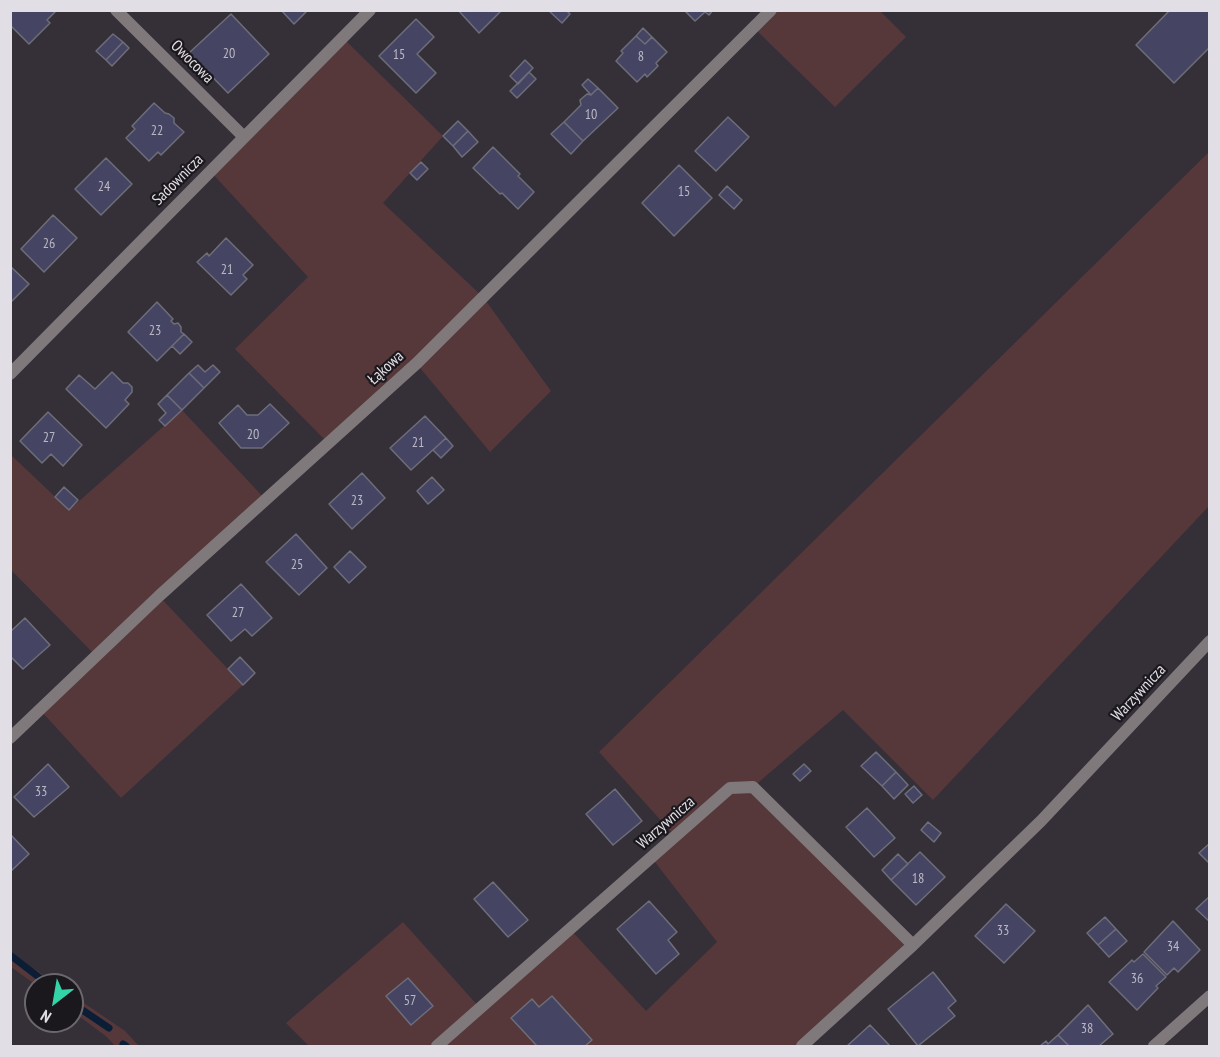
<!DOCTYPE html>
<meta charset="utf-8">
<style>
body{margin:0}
#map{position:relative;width:1220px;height:1057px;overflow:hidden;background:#352f38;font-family:"PT Sans Narrow",sans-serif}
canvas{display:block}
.frame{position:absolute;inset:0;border:12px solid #e2dee5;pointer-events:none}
.north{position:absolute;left:24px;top:973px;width:60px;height:60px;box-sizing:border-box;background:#1b181d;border:2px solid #6b676d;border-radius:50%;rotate:211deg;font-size:16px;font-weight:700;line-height:24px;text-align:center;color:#e2dee5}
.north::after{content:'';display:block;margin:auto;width:21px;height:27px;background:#33d4a8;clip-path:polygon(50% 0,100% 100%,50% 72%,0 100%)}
</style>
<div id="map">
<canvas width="1220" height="1057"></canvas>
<div class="frame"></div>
<div class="north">N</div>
</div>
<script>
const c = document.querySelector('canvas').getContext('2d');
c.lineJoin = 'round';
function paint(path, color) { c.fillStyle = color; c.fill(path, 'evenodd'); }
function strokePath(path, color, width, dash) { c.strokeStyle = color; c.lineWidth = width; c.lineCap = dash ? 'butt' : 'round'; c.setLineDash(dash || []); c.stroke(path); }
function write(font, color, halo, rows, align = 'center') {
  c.font = font + ' "PT Sans Narrow",sans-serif'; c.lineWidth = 4.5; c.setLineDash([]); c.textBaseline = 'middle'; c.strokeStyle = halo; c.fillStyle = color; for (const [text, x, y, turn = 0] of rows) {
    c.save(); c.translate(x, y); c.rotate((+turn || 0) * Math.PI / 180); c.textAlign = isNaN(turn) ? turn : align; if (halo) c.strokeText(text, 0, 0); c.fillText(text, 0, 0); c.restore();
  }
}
const green = new Path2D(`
 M771,11h109l26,26 -71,70 -81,-79z
 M343,38l100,98 -60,67 100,94 68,94 -61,61 -74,-89 -88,80 -93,-94 73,-72 -98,-106z
 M1209,152v354l-276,294 -90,-90 -90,77 160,158 -111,101h-493l-23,-23 117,-101 77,86 90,-79 76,82 71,-69 -66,-85 24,-21 -76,-84z
 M182,410l84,90 -107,96 84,89 -122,113 -81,-88 56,-54 -85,-86 -1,-116 59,56z
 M11,953l47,32h-22l-25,-18z
 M72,995l53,36 14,15h-24l-8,-9 -35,-26z`);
const stream = new Path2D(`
 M10,955l39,30
 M72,1003l37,25
 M123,1044l3,2`);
const building = new Path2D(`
 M10,10h47l-10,10 3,3 -21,21 -19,-19z
 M281,10h27l-14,14z
 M458,10h44l-23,23z
 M548,10h18l4,4 -8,9z
 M684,10h29l-4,5 -4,-3 -10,9z
 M1170,10h40v37l-36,36 -38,-38z
 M231,14l38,40 -41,39 -39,-40z
 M416,19l18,18 -17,17 19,19 -20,20 -37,-37z
 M643,28l9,9 -7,7 -9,-8z
 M113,34l10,8 -17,18 -10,-9z
 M636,36l9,8 7,-7 15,15 -11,11 2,3 -11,11 -2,-3 -8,8 -21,-21 7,-8 -2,-2z
 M123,42l6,6 -17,18 -6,-6z
 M525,60l8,8 -15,16 -8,-8z
 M529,72l7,7 -19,19 -7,-7z
 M588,79l10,9 -7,7 -9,-10z
 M598,88l20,20 -35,33 -19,-19 17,-17 -1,-5 7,-6 4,1z
 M154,103l11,10 4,1 5,4v5l10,9 -23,23 -3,-3 -9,9 -23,-23 9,-9 -3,-3z
 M728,117l21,20 -33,34 -21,-20z
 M458,121l10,10 -15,15 -10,-10z
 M564,122l19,19 -12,13 -20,-20z
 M468,131l10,11 -16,15 -9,-11z
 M493,147l27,27 -2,2 16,16 -16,17 -16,-16 -2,1 -27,-26z
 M106,158l26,26 -31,31 -26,-26z
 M421,162l7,7 -11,11 -7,-7z
 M679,165l33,33 -38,38 -32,-33z
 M727,186l15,14 -8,9 -15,-14z
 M53,215l24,23 -33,34 -23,-23z
 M226,238l27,27 -10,10 4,4 -16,16 -34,-33 10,-9 2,3z
 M10,266l19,18 -19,19z
 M157,302l16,17 -2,2 3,3 4,-1 3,4v5l3,2 -27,27 -29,-29z
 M184,334l8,8 -12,12 -8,-8z
 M198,365l7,7 8,-7 7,7 -16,16 -15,-15z
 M112,372l11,11h5l4,4v5l-7,8 4,4 -23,24 -40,-39 13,-14 16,14z
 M189,373l15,15 -22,22 -15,-15z
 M167,395l15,15 -17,16 -6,-6 7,-7 -8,-9z
 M270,404l19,19 -27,25h-21l-22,-25 19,-18 9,10h11z
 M48,412l34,33 -19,21 -12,-12 -9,9 -22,-22z
 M425,416l21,22 -35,32 -21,-22z
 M446,438l7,8 -12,12 -8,-8z
 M362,473l23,25 -33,31 -23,-25z
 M432,477l12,13 -16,14 -11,-13z
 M64,487l14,13 -9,10 -14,-13z
 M296,534l31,34 -28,27 -33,-33z
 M350,551l16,16 -17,16 -15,-16z
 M241,584l31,34 -20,18 -7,-7 -14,12 -24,-26z
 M25,618l25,27 -27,24 -13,-13v-24z
 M240,657l15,16 -12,12 -15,-16z
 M876,752l20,20 -14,14 -21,-20z
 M48,764l21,23 -35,30 -20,-20z
 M804,764l7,7 -11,10 -7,-7z
 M896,772l12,13 -14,14 -12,-13z
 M914,786l8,9 -9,8 -8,-9z
 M615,789l27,32 -29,24 -27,-31z
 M867,808l28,30 -21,19 -28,-30z
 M928,822l13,11 -7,9 -13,-12z
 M10,834l19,20 -19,18z
 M1210,843v21l-11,-11z
 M920,852l25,25 -29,28 -25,-25z
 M898,854l10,10 -17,16 -9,-10z
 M493,882l35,38 -20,17 -34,-38z
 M1210,896v26l-14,-13z
 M649,901l28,31 -9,8 11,14 -23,20 -39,-45z
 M1006,904l29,27 -31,32 -29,-27z
 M1105,917l11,12 -18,16 -11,-12z
 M1173,921l27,29 -22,22 -4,-4 -7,7 -23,-23z
 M1116,929l11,12 -18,16 -11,-12z
 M1143,954l23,23 -10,9 2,2 -21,22 -28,-28 23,-22 2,2z
 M933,972l23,29 -8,7 7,8 -37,30 -30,-37z
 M408,978l25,28 -22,19 -25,-29z
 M552,996l40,44 -7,6h-48l-26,-28 21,-19 7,8z
 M1088,1005l25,29 -14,12h-30l-11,-11z
 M870,1025l20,21h-43z
 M1058,1035l11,11h-29l6,-5 2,3z`);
const minor = new Path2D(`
 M116,10l128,127
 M10,374l360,-364
 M10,738l149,-142 258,-233 354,-353
 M437,1046l293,-258 23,-1 160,158
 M802,1046l111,-101 128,-124 169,-180
 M1154,1046l56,-50`);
const numberNames = [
 ["20",229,54],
 ["15",399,55],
 ["8",641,57],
 ["10",591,115],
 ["22",157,131],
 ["24",104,187],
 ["15",684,192],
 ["26",49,244],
 ["21",227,270],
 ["23",155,331],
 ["20",253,435],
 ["27",49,438],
 ["21",418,443],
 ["23",357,501],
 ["25",297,565],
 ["27",238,613],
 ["33",41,792],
 ["18",918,879],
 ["33",1003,931],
 ["34",1173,947],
 ["36",1137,979],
 ["57",410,1001],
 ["38",1087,1029]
];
const streetNames = [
 ["Owocowa",192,62,45],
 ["Sadownicza",178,180,-45],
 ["Łąkowa",386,368,-42],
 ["Warzywnicza",1139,693,-47],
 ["Warzywnicza",666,823,-41]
];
paint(green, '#56383b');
strokePath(stream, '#0c1e36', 7);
paint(building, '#454463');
strokePath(building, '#6e6e7a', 1.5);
strokePath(minor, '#7f797c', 12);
write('14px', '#bbb8c4', null, numberNames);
write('16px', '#e2dee5', '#1b181d', streetNames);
</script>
